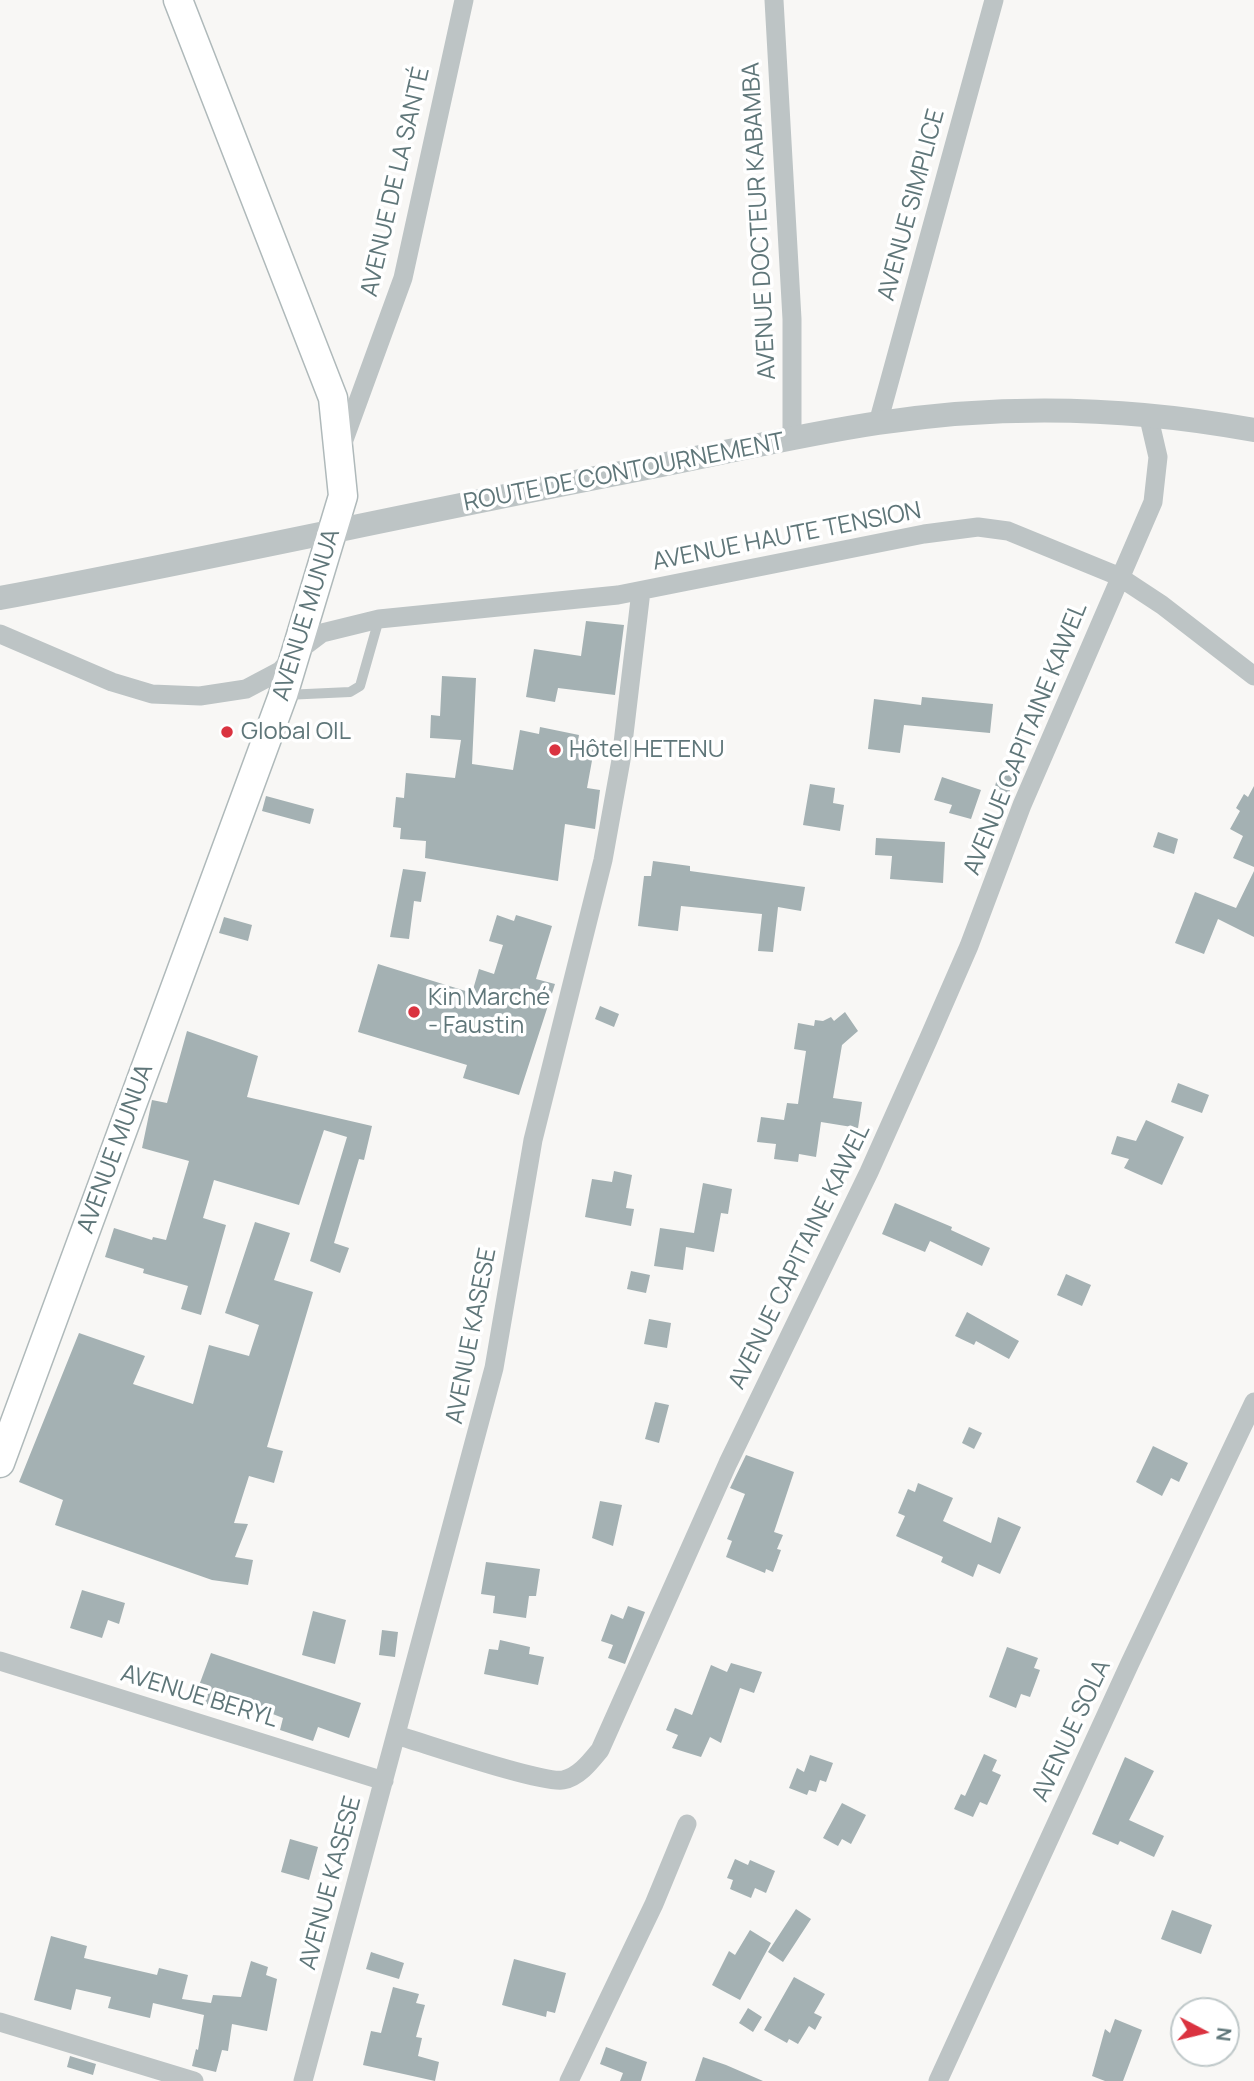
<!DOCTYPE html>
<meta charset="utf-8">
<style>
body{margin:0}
#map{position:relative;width:1254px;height:2081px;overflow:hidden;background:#f8f7f5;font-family:Manrope,sans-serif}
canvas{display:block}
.north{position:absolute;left:1170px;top:1997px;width:70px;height:70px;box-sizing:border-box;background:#fff;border:2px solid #bfc8c9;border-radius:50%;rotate:97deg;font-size:19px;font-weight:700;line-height:28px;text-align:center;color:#5f7679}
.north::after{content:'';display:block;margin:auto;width:24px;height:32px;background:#da3340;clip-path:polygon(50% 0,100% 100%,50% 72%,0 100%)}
</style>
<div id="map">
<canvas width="1254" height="2081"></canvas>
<div class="north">N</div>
</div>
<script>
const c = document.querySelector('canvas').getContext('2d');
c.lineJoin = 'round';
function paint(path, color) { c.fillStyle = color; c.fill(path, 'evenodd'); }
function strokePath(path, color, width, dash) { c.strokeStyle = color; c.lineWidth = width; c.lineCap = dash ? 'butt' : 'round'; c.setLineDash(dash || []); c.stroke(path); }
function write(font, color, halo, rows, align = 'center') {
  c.font = font + ' Manrope,sans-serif'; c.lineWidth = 7; c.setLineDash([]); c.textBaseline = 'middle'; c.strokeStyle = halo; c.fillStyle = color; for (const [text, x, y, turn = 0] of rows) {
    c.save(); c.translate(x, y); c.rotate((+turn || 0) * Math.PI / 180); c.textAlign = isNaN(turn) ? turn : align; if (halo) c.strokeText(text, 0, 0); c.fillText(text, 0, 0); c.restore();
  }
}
const building = new Path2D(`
 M586,621l38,4 -9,70 -57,-7 -3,14 -29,-5 8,-48 47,7z
 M442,676l34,2 -4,86 41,6 7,-40 19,4 1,-7 39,8 -1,6 17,3 -8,44 13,2 -5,39 -30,-5 -7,57 -133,-23 1,-17 -26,-2 1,-11 -8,-1 3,-30 8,1 2,-25 49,5 6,-38 -31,-2 1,-23 9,1z
 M922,697l71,7 -3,29 -86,-8 -4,28 -32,-4 6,-50 47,6z
 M999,771l15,4 -5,19 -15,-4z
 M942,777l39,13 -10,29 -22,-6 3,-8 -18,-5z
 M810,784l25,4 -2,15 11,2 -4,26 -37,-6z
 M1254,786v81l-21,-9 10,-22 -13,-7 10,-18 -4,-3 8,-14 4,3z
 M266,796l48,13 -4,15 -48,-13z
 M1158,832l20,7 -4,15 -21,-7z
 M876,838l69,4 -2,41 -53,-4 2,-23 -17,-1z
 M653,861l37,5v5l115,16 -4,24 -23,-4 -5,45 -15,-1 4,-37 -81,-8 -3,25 -40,-5 6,-50h7z
 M403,869l23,3 -5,30 -7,-1 -5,38 -19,-2z
 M1254,871v66l-36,-18 -14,35 -29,-11 20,-51 41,16z
 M497,915l17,6 2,-6 36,11 -16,53 19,5 -36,111 -56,-17 4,-13 -109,-33 20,-68 94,29 7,-24 15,5 9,-29 -14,-4z
 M224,917l28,8 -4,16 -29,-8z
 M600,1006l19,8 -5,13 -19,-8z
 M845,1012l13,19 -16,14 -9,53 29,4 -4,26 -37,-6 -5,35 -17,-3 -1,8 -24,-3 2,-15 -19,-2 4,-25 23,3 3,-17 11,1 8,-53 -12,-2 4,-26 16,3 1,-6 8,1 8,-4 3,4z
 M187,1031l71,25 -11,41 125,29 -8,34 -5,-1 -25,84 15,5 -9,25 -30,-12 37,-124 -23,-7 -25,75 -85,-25 -11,38 23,7 -25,90 -20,-6 7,-23 -45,-13 1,-4 -39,-12 9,-29 38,12 1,-3 13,3 23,-79 -47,-13 10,-48 15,3z
 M1178,1083l31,12 -7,18 -31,-11z
 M1146,1120l38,17 -22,48 -38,-17 5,-9 -18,-5 6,-18 19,5z
 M614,1171l18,4 -6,33 8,1 -3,17 -46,-9 7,-38 20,3z
 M703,1183l29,6 -4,25 -7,-1 -7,39 -28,-5 -3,23 -29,-4 6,-38 34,5z
 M895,1203l57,24 -1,3 39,18 -8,18 -52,-25 -5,11 -43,-18z
 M255,1222l35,11 -16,47 39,12 -46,155 16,4 -9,32 -25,-7 -15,47 14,1 -13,33 18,3 -5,25 -36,-5 -157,-55 8,-25 -44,-18 60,-149 66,23 -12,28 60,20 16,-59 40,11 10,-31 -34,-12z
 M631,1271l19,4 -4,18 -19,-4z
 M1066,1274l25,11 -9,21 -25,-11z
 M967,1312l52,29 -10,18 -33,-18 -2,4 -19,-9z
 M649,1319l22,4 -4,25 -23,-4z
 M655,1402l14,3 -10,38 -14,-4z
 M969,1427l13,6 -8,16 -12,-6z
 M1153,1446l35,17 -9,19 -8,-4 -9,18 -26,-14z
 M746,1455l48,17 -20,60 9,3 -6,14 4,1 -8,22 -7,-3 -1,4 -39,-16 6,-16 -5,-2 18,-45 -15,-6z
 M918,1483l35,15 -10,23 48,22 7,-26 23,10 -21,47 -22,-10 -5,13 -32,-15 2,-5 -47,-21 9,-20 -7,-3 10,-24 7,3z
 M600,1501l22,4 -9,41 -21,-8z
 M486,1562l54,7 -4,27h-7l-3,22 -33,-5 2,-17 -14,-2z
 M82,1590l43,13 -6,21 -11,-4 -6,18 -32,-10z
 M628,1606l17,6 -20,52 -17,-6 5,-13 -12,-4 10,-27 12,5z
 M313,1611l33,9 -11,44 -33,-9z
 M382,1630l16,2 -3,25 -16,-2z
 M500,1640l30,7 -1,7 15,3 -6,28 -54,-11 5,-25 9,1z
 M1007,1647l31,11 -4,10 6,2 -10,27 -9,-3 -5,14 -27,-11z
 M211,1653l150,50 -12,35 -31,-11 -5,14 -33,-11 3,-12 -54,-21 -4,14 -31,-12z
 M731,1663l31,9 -8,21 -14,-5 -19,55 -11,-6 -9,20 -29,-9 6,-13 -12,-5 9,-22 17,7 19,-50 16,7z
 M984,1754l13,6 -5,11 9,4 -14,30 -7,-3 -7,15 -19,-8 7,-15 4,2z
 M810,1755l23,8 -7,19 -6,-2 -4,12 -7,-2 -2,5 -18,-7 8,-20 7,4z
 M1125,1757l29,14 -25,49 35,16 -10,21 -34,-16 -2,4 -26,-11z
 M842,1803l24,12 -15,29 -9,-5 -4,7 -15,-8z
 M290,1839l28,8 -9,33 -28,-8z
 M735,1859l13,6 2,-5 25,11 -9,22 -11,-5 -4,10 -21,-9 3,-9 -6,-2z
 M796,1909l15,10 -28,43 -15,-10z
 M1172,1910l40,15 -11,29 -40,-15z
 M750,1930l21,13 -31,57 -28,-15 17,-34 6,4z
 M51,1936l36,10 -3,12 73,17 2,-7 29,7 -6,24 29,4 2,-8 28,2 10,-36 17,6 -2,8 11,4 -10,52 -35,-7 -4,27 -6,-1 -6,22 -24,-6 4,-17 2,1 6,-35 -51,-12 -3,15 -42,-10 3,-11 -35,-8 -5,21 -37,-10z
 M371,1952l33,11 -5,16 -33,-10z
 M514,1959l52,14 -11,40 -8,-2 -1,6 -44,-12z
 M794,1977l31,17 -11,19 8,4 -7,13 -6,-4 -11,18 -9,-5 -2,4 -23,-13z
 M393,1987l26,7 -3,9 9,2 -9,32 6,1 -4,18 21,6 -4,19 -72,-16 8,-34 10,2z
 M748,2008l14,9 -9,15 -14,-9z
 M1115,2019l27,11 -19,51h-18l-13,-5 13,-47 5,4z
 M606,2047l41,15 -6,19h-21l3,-8 -23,-9z
 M70,2056l26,8 -3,11 -26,-8z
 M703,2057l23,8 37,16h-68z`);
const service = new Path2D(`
 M285,695l65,-3 10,-6 19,-67`);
const minor = new Path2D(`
 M774,0l18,319v121
 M878,423l116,-423
 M341,448l62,-170 61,-278
 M0,634l112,48 40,12 48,2 46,-7 34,-18 17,-19 25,-19 57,-14 239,-24 306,-61 54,-7 30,4 110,45 44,29 92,71
 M0,1661l384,120
 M396,1735c28,8 146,49 167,45 16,-3 28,-19 37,-30l128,-287 141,-291 59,-132 41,-94 53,-141 131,-303 5,-45 -10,-43
 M0,2022l194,59
 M303,2081l191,-713 39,-228 70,-280 18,-100 20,-169
 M569,2081l85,-177 33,-80
 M938,2081l192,-418 124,-261`);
const tertiary = new Path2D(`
 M0,598c208,-39 414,-85 621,-125 86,-16 171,-37 257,-50 125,-19 252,-16 376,7`);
const secondary = new Path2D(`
 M0,1463l283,-768 60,-199 -10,-98 -155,-398`);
const markers = [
 [227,732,7,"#da3340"],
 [555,750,7,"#da3340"],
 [414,1012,7,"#da3340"]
];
const streetNames = [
 ["AVENUE DE LA SANTÉ",396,182,-77],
 ["AVENUE SIMPLICE",912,205,-75],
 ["AVENUE DOCTEUR KABAMBA",760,221,-93],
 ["ROUTE DE CONTOURNEMENT",624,473,-11],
 ["AVENUE HAUTE TENSION",787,537,-11],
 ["AVENUE MUNUA",307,615,-73],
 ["AVENUE CAPITAINE KAWEL",1026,739,-68],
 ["AVENUE MUNUA",116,1149,-70],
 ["AVENUE CAPITAINE KAWEL",800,1257,-64],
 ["AVENUE KASESE",472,1336,-79],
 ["AVENUE BERYL",199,1697,17],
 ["AVENUE SOLA",1072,1731,-65],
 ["AVENUE KASESE",331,1883,-75]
];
const poiNames = [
 ["Global OIL",241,732],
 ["Hôtel HETENU",569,750],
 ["Kin Marché",428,998],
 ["- Faustin",428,1026]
];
paint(building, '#a4b1b3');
strokePath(secondary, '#afb9ba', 31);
strokePath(service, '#bdc4c5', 10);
strokePath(minor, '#bdc4c5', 19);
strokePath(tertiary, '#bdc4c5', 24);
strokePath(secondary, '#fff', 28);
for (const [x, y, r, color] of markers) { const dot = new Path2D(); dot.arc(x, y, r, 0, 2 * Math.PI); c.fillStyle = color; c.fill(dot); strokePath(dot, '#fff', 2.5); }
write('24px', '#5f7679', '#fff', streetNames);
write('24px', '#5f7679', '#fff', poiNames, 'left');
</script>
